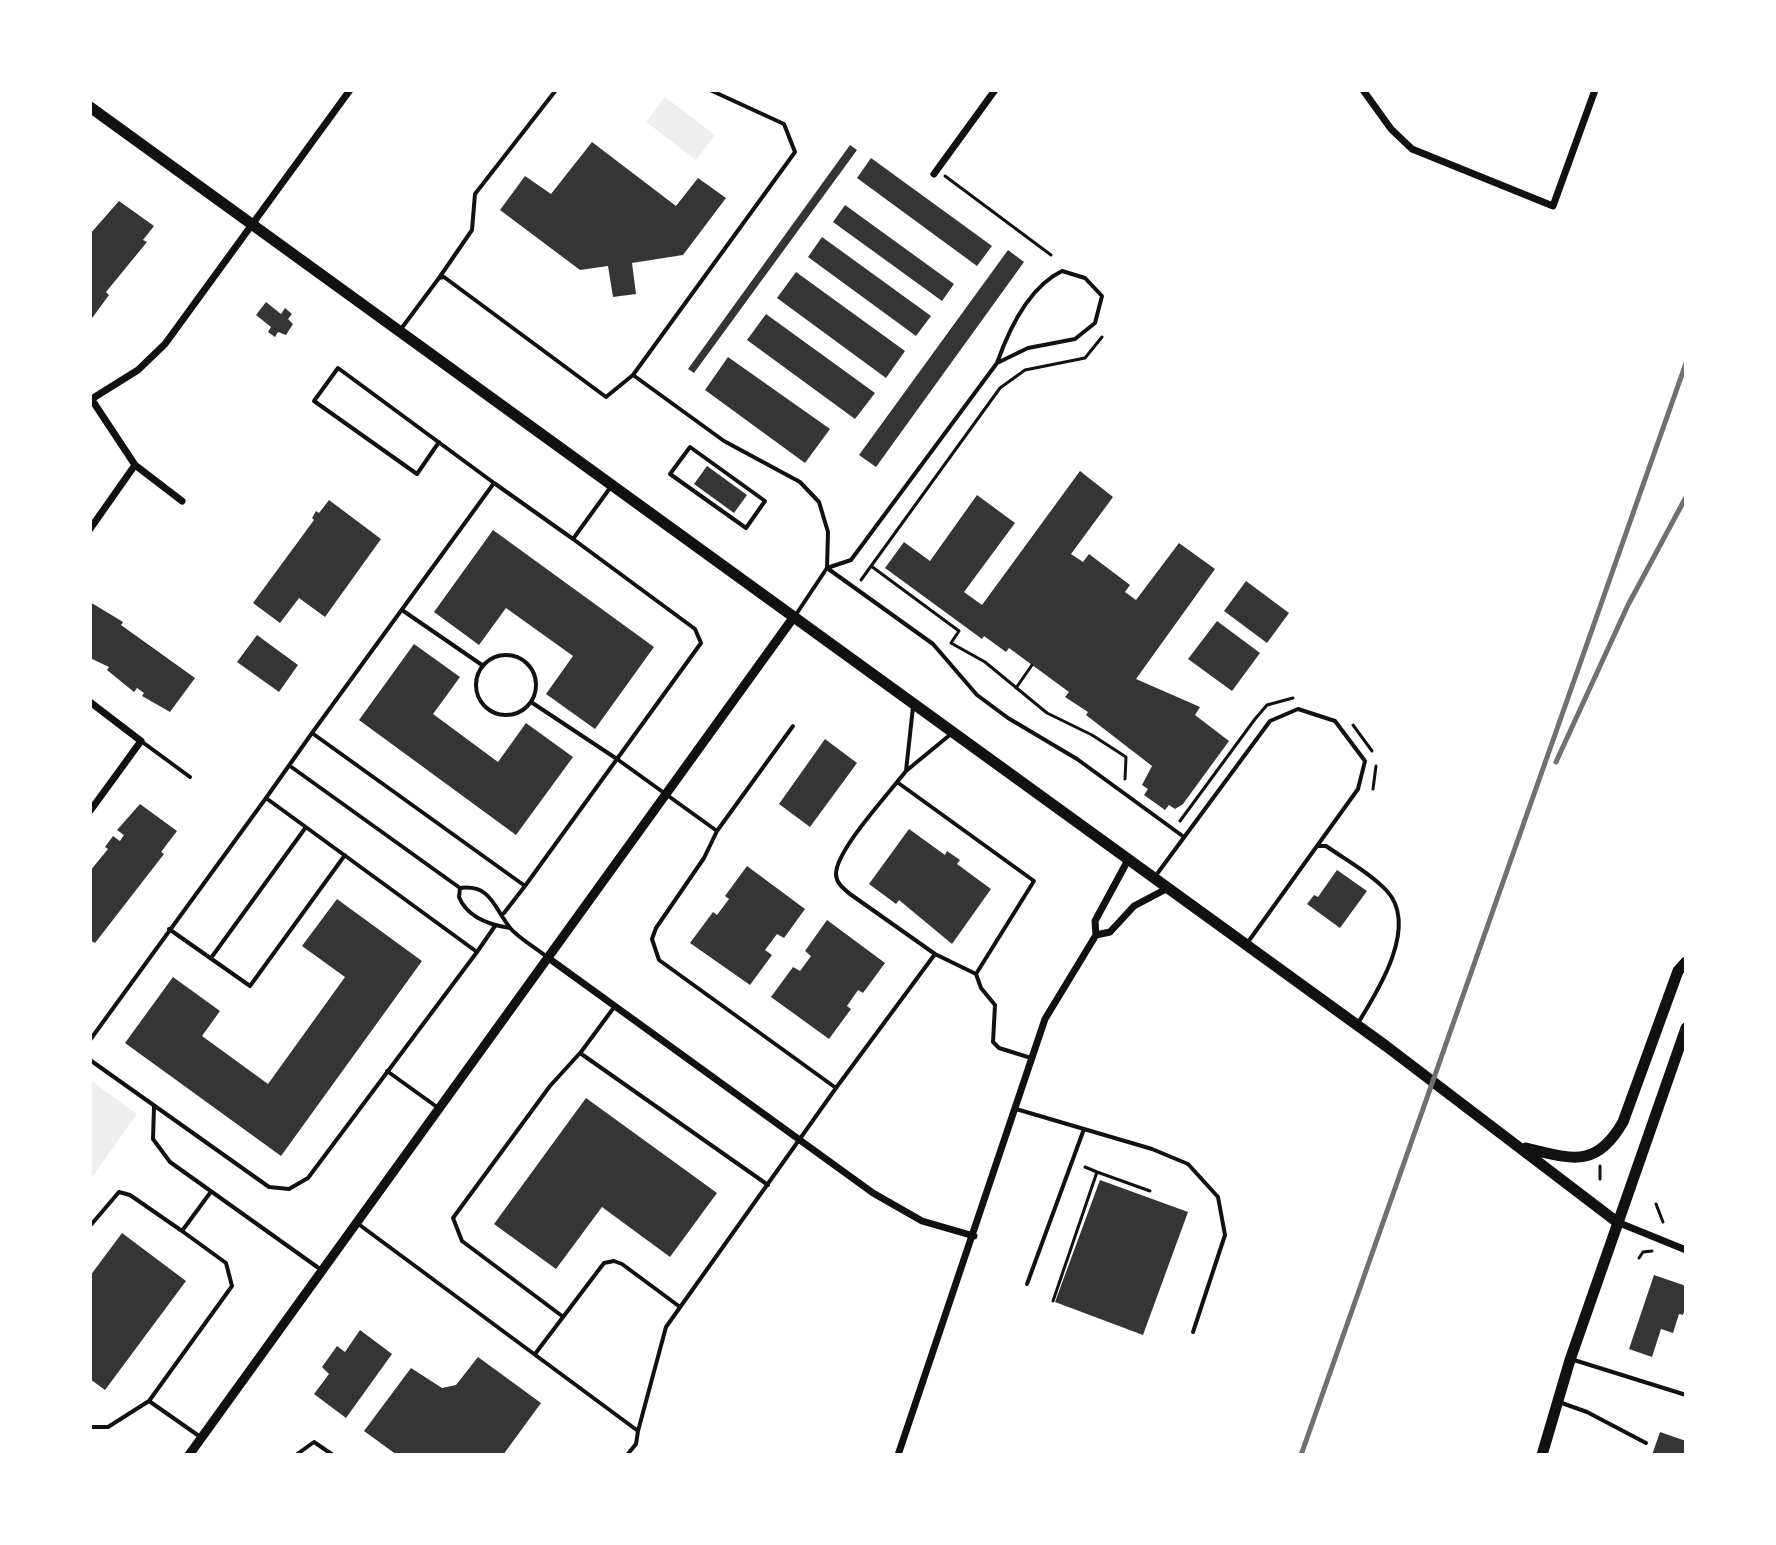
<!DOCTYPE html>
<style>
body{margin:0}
#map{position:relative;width:1776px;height:1545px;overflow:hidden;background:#fff;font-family:"DejaVu Sans",sans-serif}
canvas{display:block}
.frame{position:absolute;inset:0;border:92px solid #fff;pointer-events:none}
</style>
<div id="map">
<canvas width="1776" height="1545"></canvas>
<div class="frame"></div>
</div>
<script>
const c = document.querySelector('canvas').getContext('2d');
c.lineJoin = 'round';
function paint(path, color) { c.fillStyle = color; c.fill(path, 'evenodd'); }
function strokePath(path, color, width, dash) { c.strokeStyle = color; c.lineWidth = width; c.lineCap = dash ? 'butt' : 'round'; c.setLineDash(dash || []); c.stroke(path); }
const green = new Path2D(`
 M665,97l50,38 -19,25 -50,-38z
 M90,1080l47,34 -47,66z`);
const building = new Path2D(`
 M592,142l84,64 22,-28 28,20 -43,57 -51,8 4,31 -23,3 -5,-31 -28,4 -80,-60 25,-34 26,18z
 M850,145l7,5 -163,223 -6,-4z
 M871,158l121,88 -15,20 -120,-88z
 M119,201l35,25 -11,14 4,2 -41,50 3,3 -19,26v-87z
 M845,205l109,79 -12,17 -109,-79z
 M822,237l109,79 -15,20 -108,-79z
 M1008,250l16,12 -148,205 -17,-12z
 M796,272l109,79 -19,27 -109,-80z
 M266,302l15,12 4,-6 7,6 -4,5 5,5 -7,11 -8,-3 -3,5 -7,-5 3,-5 -15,-12z
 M766,314l109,79 -20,26 -108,-79z
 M728,357l102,72 -25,34 -100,-73z
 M707,466l40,29 -13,18 -40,-29z
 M1080,471l33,26 -42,57 12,8 6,-8 41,31 -5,7 11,8 43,-57 36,26 -79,110 64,28 -5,8 34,26 -46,63 -8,5 -6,-4 -4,5 -21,-15 4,-6 -6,-4 10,-19 -66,-51 2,-3 -23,-15 4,-5 -60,-44 -3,4 -22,-16 -2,3 -97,-71 19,-26 26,19 47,-66 38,28 -51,69 18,13z
 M329,500l52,39 -56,78 -26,-19 -19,25 -27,-20 61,-83 -2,-2 4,-7 3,2z
 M493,530l161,117 -59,82 -49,-35 27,-38 -67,-48 -27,37 -45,-33z
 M1246,581l43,32 -22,30 -43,-32z
 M90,602l33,20 -2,3 74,53 -25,34 -28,-16 2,-3 -7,-5 -3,4 -27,-22 2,-3 -19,-9z
 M1217,621l43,32 -28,38 -44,-32z
 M257,635l41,30 -19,27 -42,-30z
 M414,644l46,33 -27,37 65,48 28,-39 47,34 -57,78 -157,-115z
 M825,739l32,24 -47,64 -31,-23z
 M140,804l37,27 -16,21 3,2 -69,89 -5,-3v-69l18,-22 -3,-2 8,-11 7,5 4,-6 -7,-5z
 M909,829l36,26 2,-4 13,9 -3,4 34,25 -39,55 -53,-44 -3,4 -27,-20z
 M747,866l58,43 -21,29 -7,-4 -12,16 7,5 -22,30 -60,-42 23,-31 4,3 12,-16 -4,-3z
 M1337,870l30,21 -27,37 -33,-24 7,-9 4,2z
 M337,899l85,62 -141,195 -156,-113 48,-66 47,34 -18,25 66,48 77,-107 -43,-31z
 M827,920l58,43 -22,30 -5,-3 -11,16 4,3 -22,30 -58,-42 22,-30 7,4 11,-15 -6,-5z
 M586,1098l131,95 -47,64 -68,-50 -46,62 -62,-45z
 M1100,1180l88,32 -45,123 -88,-33z
 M122,1233l64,48 -81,109 -15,-11v-103z
 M1654,1275l32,11v20l-3,9 -4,-1 -6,19 -12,-4 -9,28 -23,-8z
 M360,1330l32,24 -46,64 -32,-24 15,-20 -7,-7 15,-21 8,6z
 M478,1357l63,46 -38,52h-106l-33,-24 47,-63 31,20 14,-3z
 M1660,1432l26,9v14h-34z`);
const path = new Path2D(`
 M945,176l106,79
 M871,566l88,65 -8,12 34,19 62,51 45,22 34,22 -1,22
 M861,580l139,-192 25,-18 60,-12 17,-21
 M1016,688l16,-23
 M1353,725l19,26
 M1373,789l3,-23
 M1180,821l75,-102 12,-14 26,-7
 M1097,1172l53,19
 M1600,1179v-13
 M1656,1204l7,18
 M1639,1258l4,-6 9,-1
 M1053,1301l44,-129 -12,-5`);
const service = new Path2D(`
 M439,278l33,-48 3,-36 81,-104
 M401,329l38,-51 5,-1 162,120 27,-22 91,66 76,41 19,20 9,30 -1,36 -32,48
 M633,375l162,-223 -11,-28 -74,-34
 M439,442l-22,32 -103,-73 24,-33 156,115
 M690,447l75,54 -19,27 -76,-54z
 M610,488l-37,51 -79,-56 -182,250 213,153 92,-127 100,72 -13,27 -48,70 -4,11 7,21 177,128 99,-134 -85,-60c-7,-6 -14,-11 -14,-20 0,-24 54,-82 70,-103
 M827,568l24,-8 146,-197c12,-34 32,-76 65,-92l23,7 17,18 -7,27 -20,16 -47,9 -31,15
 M827,568l106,76 44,51 31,23 69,41 107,78
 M402,610l80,55
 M476 685a30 30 0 1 1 60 0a30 30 0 1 1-60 0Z
 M531,702l86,57 84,-116 -6,-14 -122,-90
 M913,707l-7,64 45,-37
 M141,741l49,36
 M290,766l170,122c32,-4 34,21 51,41 9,10 25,19 36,28
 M897,782l137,99 -58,93 5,14 14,17 -2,37 6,6 32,10
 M266,798l46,-65
 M717,831l76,-105
 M1154,878l116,-157 28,-12 37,12 30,40 -7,28 -41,57
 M460,888l-1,9c8,20 31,28 51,31
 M504,913l21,-27
 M169,929l81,57 95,-131
 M1248,942l69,-96h9c20,14 44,27 61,45 32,35 -9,100 -29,132
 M477,952l18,-26
 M935,954l41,20
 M211,958l95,-131
 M90,1040l176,-242 211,154 -169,226 -19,11 -20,-2 -179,-127
 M581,1052l34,-46
 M387,1071l50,36
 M154,1107l-1,32 17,23 150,107
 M1016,1109l136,40 36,15 30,33 7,38 -32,97
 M357,1223l281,208 -2,13 -9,11
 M90,1226l29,-34 11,3 52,36
 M1027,1284l57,-155
 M562,1316l-100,-75 -9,-23 97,-132 30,-33 188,132
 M535,1354l69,-91 10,-2 8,3 58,43
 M1574,1360l112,35
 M1559,1402l28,10 59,31
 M90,1427h18l41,-26
 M638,1431l28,-104 170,-239
 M199,1436l-50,-35 83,-115 -6,-23 -44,-32 28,-38
 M296,1455l18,-13 19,13`);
const minor = new Path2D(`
 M1363,90l28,39 21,20 141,57 42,-116
 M934,174l61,-84
 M90,400l48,-30 27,-26 185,-254
 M92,400l43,65 47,36
 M90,529l45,-64
 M90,702l51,39 -51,70
 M1096,935l14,-3 24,-26 34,-18
 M547,957l326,236 49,28 52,15
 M1617,1222l69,28
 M898,1455l147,-436 51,-84 -1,-14 33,-61`);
const tertiary = new Path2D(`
 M189,1455l604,-837`);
const primary = new Path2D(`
 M90,107l1296,939 231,176
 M1526,1148c46,11 70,21 97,-26l55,-151 8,-9
 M1542,1455l28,-95 116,-332`);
const rail = new Path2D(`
 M1556,762l72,-157 58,-108
 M1301,1455l385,-1092`);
paint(green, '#eee');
paint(building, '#353535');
strokePath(path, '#111', 3);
strokePath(service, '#111', 4);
strokePath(minor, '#111', 7);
strokePath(tertiary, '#111', 9);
strokePath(primary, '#111', 11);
strokePath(rail, '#707070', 5);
</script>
